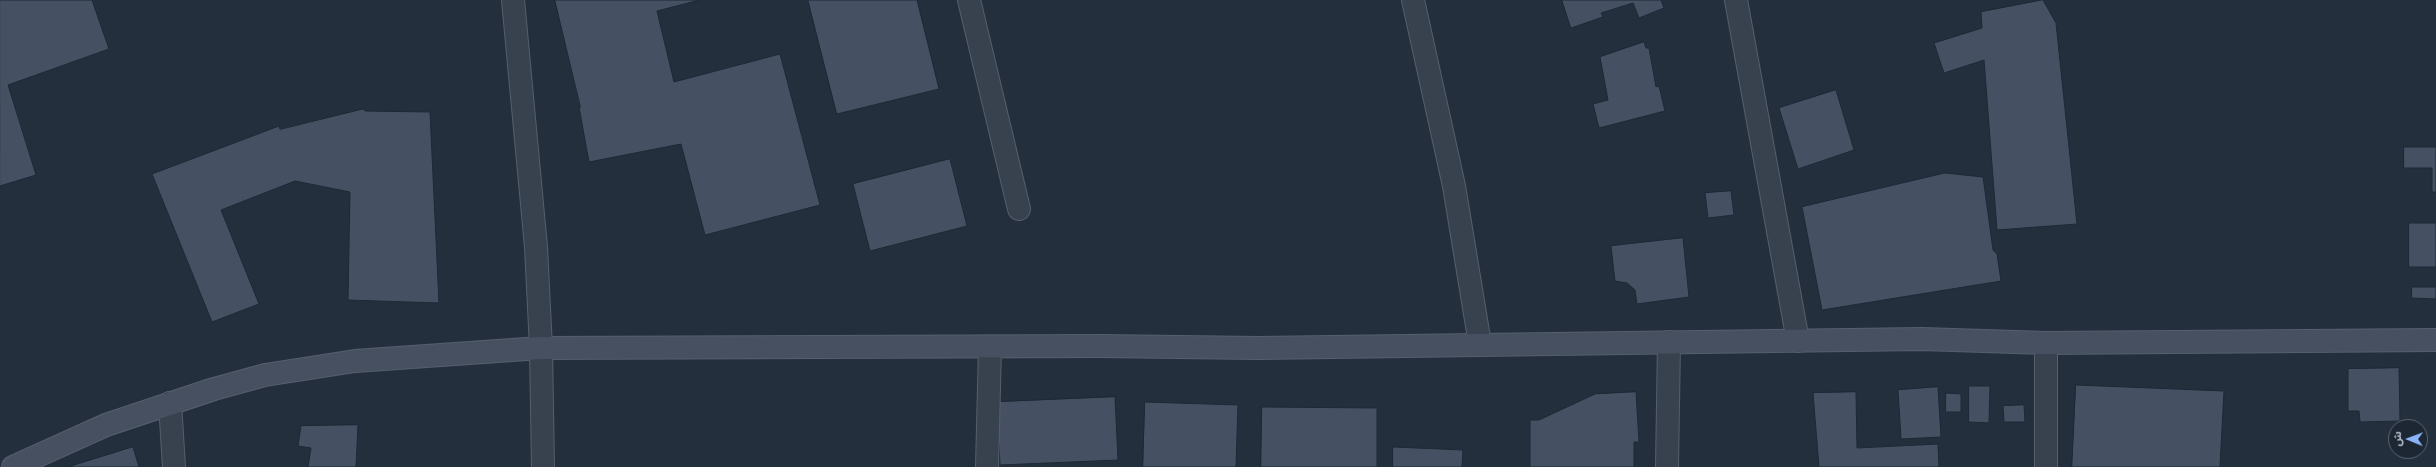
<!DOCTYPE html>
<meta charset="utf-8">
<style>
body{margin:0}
#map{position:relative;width:2436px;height:467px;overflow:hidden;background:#242f3e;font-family:Inter,"Noto Sans Arabic",sans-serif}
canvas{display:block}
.north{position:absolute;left:2388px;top:419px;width:40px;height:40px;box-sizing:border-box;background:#1d2633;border:1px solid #59626f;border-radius:50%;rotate:271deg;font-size:11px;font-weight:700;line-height:16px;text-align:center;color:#b4bcc9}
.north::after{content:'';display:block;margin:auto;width:14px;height:18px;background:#8ab4f8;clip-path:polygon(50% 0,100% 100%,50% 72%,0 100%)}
</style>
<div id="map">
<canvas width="2436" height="467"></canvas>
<div class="north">ش</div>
</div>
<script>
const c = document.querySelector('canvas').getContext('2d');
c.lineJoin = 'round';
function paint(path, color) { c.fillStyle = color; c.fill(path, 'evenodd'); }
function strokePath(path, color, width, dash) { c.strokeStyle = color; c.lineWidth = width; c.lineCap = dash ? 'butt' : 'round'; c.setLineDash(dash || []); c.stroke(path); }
const building = new Path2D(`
 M0,0h92l17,49 -101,36 28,90 -36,11z
 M555,0h145l-43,11 17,71 106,-28 40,151 -115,30 -24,-91 -92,18 -10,-55h1z
 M808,0h109l22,89 -102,25z
 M1562,0h99l3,8 -25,10 -6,-15 -32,10 2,4 -32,11z
 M2043,0l13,23 21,201 -80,6 -13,-170 -40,13 -10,-30 48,-15 -1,-16z
 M1644,42l2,6h3l7,39 3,-1 6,25 -66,17 -6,-24 15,-4 -8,-43z
 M1836,90l18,60 -56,19 -19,-61z
 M364,109l1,2 65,1 9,191 -91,-3 2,-108 -55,-11 -74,29 38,94 -47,18 -60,-148 127,-48 1,3z
 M2404,147h32v45h-4v-24h-28z
 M950,159l17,67 -97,25 -17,-67z
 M1945,173l38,4 10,73 4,4 4,27 -179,29 -20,-103z
 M1731,191l3,24 -26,3 -3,-25z
 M2409,223h27v44h-27z
 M1683,238l6,59 -52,7 -2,-14 -8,-7 -12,-2 -4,-35z
 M2412,287h24v12l-24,-1z
 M2399,368l1,53 -40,1 -1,-11h-11v-42z
 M2076,385l148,6 -4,76h-148z
 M1969,386h21l-1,37 -20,-1z
 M1938,387l3,50 -40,2 -3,-49z
 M1636,392l3,50h-5v25h-104v-47h9l56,-26z
 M1856,392l1,56 81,-4 1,23h-120l-6,-74z
 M1946,393l15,1v18h-15z
 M1115,397l3,63 -118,5 -3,-63z
 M1145,402l93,3 -2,62h-93z
 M2024,405l1,17h-21l-1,-16z
 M1262,407l115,1v59h-116z
 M358,425l-2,42h-48l3,-19 -13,-2 3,-20z
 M133,447l6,20h-71z
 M1393,447l70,3 -1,17h-69z`);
const minor = new Path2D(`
 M513,0l23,247 5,101 2,119
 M969,0l50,209
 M1413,0l41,186 26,158
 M1736,0l62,341
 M2046,343v124
 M170,403l4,64
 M987,467l3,-120
 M1667,467l2,-125`);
const secondary = new Path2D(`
 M13,467l93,-42 108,-36 51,-14 90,-14 186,-13 559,-2 158,2 664,-9 124,4 390,-3`);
paint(building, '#455162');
strokePath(building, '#1f2835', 1);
strokePath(minor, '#565f6c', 24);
strokePath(secondary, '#565f6c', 24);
strokePath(minor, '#38414e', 22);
strokePath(secondary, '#465061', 22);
</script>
